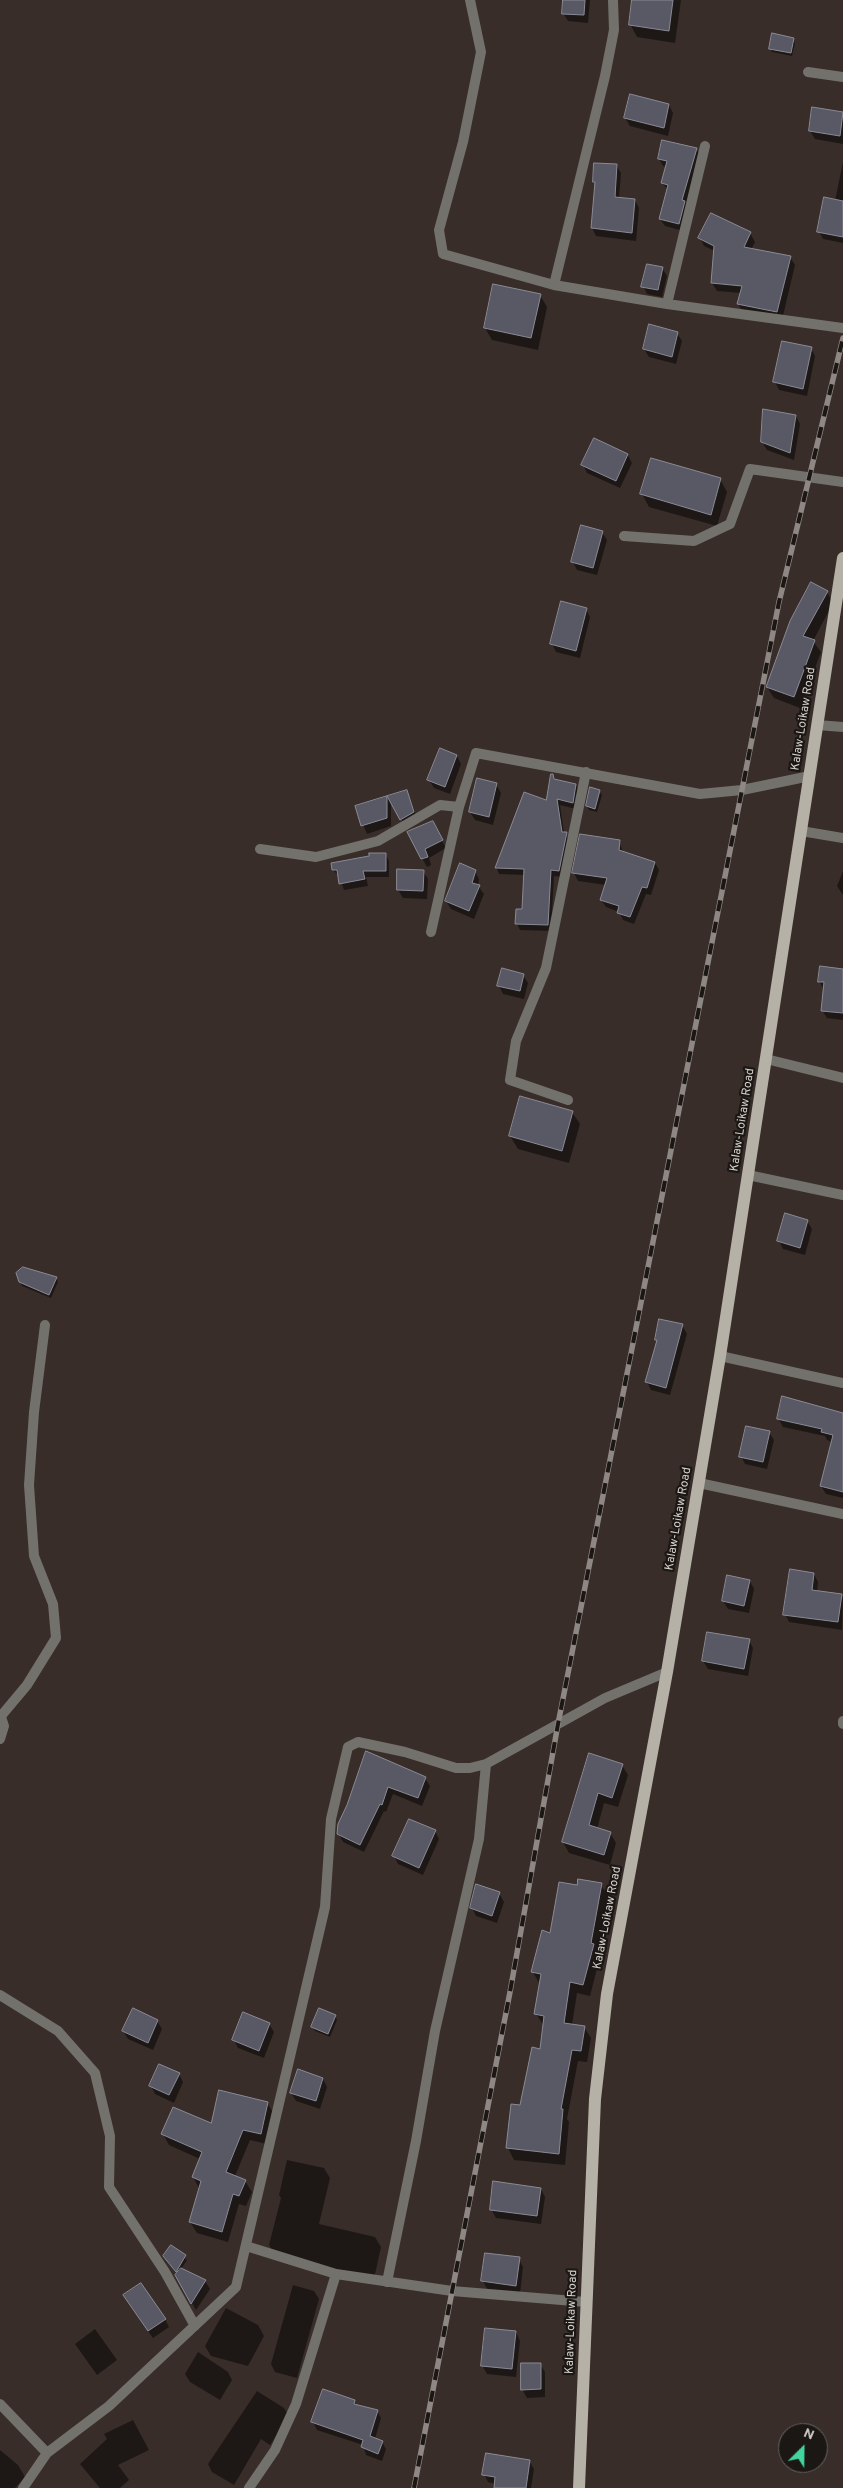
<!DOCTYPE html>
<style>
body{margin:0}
#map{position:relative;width:843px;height:2488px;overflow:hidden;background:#382d28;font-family:Overpass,sans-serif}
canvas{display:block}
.north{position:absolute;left:778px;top:2423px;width:50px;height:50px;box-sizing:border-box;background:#1b1714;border:1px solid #66615e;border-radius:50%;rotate:23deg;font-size:14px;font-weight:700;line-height:20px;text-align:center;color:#d6d0cc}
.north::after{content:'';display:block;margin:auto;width:18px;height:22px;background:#44d4a0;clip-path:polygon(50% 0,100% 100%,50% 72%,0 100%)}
</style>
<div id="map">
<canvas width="843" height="2488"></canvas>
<div class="north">N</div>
</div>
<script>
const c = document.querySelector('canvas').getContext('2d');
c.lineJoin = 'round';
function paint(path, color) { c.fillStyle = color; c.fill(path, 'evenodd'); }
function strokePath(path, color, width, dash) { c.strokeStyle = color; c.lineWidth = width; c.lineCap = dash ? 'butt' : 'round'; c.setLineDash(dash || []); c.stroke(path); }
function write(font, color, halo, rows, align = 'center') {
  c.font = font + ' Overpass,sans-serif'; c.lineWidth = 4.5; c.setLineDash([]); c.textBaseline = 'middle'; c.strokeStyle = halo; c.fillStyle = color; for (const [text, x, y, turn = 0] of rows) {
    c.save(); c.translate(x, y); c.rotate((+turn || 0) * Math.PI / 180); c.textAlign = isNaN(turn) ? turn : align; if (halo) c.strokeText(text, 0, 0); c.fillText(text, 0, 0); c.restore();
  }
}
const shadow = new Path2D(`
 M564,0h26l-2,23 -20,-2 -5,-8z
 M633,0h48l-6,43 -38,-6 -7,-13z
 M793,39l2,4 -3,13 -20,-4 -2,-4z
 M669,105l4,8 -5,23 -38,-10 -5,-8z
 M813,109l30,5v30l-28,-5 -5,-8z
 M697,150l4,7 -18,74 -18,-5 -5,-7 8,-29 -6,-7 5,-16 -4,-1 -4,-7z
 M843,162v81l-20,-4 -4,-8 16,-30z
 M616,165l5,8 -2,25 16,2 4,8 -3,33 -40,-5 -4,-8 4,-43 -2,-4z
 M750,233l5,9 -4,8 39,7 5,8 -13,55 -39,-8 -5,-8 3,-11 -24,-2 -5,-8 3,-32 -11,-5 -4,-8z
 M662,268l5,8 -5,21 -15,-3 -4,-8z
 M540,295l7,12 -9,43 -46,-10 -7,-12z
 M650,326l27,7 5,8 -6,23 -27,-7 -5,-8z
 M811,348l4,8 -8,40 -28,-6 -4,-8z
 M796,416l4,8 -6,36 -27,-10 -5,-8z
 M627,454l5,9 -12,25 -33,-15 -4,-8z
 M720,479l7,13 -10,34 -68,-19 -7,-13z
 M602,532l5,8 -10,35 -20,-5 -4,-8z
 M827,592l6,11 -20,38 8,11 -21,56 -26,-10 -7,-11z
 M586,609l4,8 -10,41 -24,-6 -4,-8z
 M457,756l4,8 -11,30 -16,-6 -5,-8z
 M553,775l3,6 20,4 3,7 -3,17 -16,-4 4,28 6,7 -8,37 -8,-1 -3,55 -31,-1 -3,-6 7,-14 1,-35 -26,-1 -3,-7 51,-65z
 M496,784l5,9 -8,32 -18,-5 -5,-8z
 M407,791l11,30 -12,6 -15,-26v25l-24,8 -11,-27z
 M599,791l3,4 -5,17 -8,-2 -2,-4z
 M432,822l14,26 -17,10 2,7 -4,2 -19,-34z
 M619,841l4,11 32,11 4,7 -8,25 -5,-1 -12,30 -11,-4 -4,-8 -13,-5 -5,-7 5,-15 -28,-4 -4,-8z
 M386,855l3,6v16h-23l2,9 -24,4 -5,-14 -6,-6z
 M398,870l25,1 5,8 -1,20 -24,-1 -5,-8z
 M475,871l4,8 -1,7 6,8 -10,25 -23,-10 -5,-8z
 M843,871v24l-6,-9z
 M843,970v50l-16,-2 -5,-8 2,-20 -5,-9z
 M523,975l5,8 -4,16 -21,-5 -4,-8z
 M572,1112l8,12 -11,39 -51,-14 -8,-13z
 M807,1221l5,8 -7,26 -22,-6 -4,-8z
 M56,1278l2,4 -7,16 -29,-12 -2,-4z
 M682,1325l5,9 -17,61 -19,-5 -4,-8 11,-40 -2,-3z
 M843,1414v84l-17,-4 -5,-8 11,-44 -5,-2 -2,-4 -42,-9 -5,-9z
 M769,1432l5,8 -7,29 -22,-5 -4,-8z
 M814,1574l4,8 -1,10 24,3 2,3 -1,32 -53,-8 -4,-8z
 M750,1581l4,8 -5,24 -21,-4 -5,-8z
 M749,1640l4,8 -5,28 -40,-7 -5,-8z
 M367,1753l58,25 5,8 -8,20 -29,-12 -7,18 -2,-1 -20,41 -21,-10 -5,-9z
 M590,1754l32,11 6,10 -10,32 -14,-4 -7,26 13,4 6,10 -6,22 -41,-12 -6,-11z
 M435,1831l4,8 -16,36 -25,-11 -4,-8z
 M601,1885l7,11 -10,57 2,4 -10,39 -13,-3 -5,32 12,2 7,11 -4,24 -9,-1 -11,58 2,3 -4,43 -51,-5 -6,-12 4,-42h9l20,-56 3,-24 -8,-12 3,-31 -6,-11 18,-38z
 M499,1893l5,9 -7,21 -21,-7 -4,-8z
 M335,2016l2,4 -7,17 -15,-6 -3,-4z
 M157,2021l5,8 -9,21 -25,-11 -5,-8z
 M269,2024l5,8 -10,26 -26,-10 -4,-8z
 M179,2074l4,8 -9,21 -19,-9 -4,-8z
 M323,2079l4,8 -7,22 -24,-8 -5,-8z
 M267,2103l7,11 -7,30 -17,-4 -15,36 10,5 7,11 -6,14 -7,-2 -11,38 -31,-9 -7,-11 9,-34 -6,-11 7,-18 -31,-14 -6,-11 49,-9z
 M287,2160l37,8 6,10 -11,46 56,13 6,10 -7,32 -99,-24 -6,-10 12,-47 -2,-3z
 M541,2189l4,8 -4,27 -45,-6 -5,-9z
 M171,2247l16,13 -6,9 24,12 5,8 -14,21 -20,-35 2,-2 -11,-13z
 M519,2259l4,8 -3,27 -33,-5 -4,-8z
 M293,2285l21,6 5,8 -22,79 -22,-6 -4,-8z
 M129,2304l36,15 4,8 -16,11z
 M226,2308l32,17 6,11 -16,30 -37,-10 -6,-10z
 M95,2329l22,31 -20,15 -22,-31z
 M516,2332l4,9 -4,36 -29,-3 -5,-9z
 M198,2352l30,20 4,8 -12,20 -30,-18 -5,-8z
 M540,2364l5,8v25l-18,1 -5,-9z
 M257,2391l27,17 5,8 -19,29 -9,-6 -27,46 -22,-13 -4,-8z
 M354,2401l3,5 20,5 4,7 -6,21 7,3 4,7 -4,12 -16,-6 -3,-10 -46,-15 -4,-8z
 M133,2420l16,30 -31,15 11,15 -9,8h-20l-20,-24 27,-25 -3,-5z
 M0,2450l18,15 7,12 -10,11h-15z
 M529,2461l5,8 -3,19h-36v-4l-7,-2 -4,-8z`);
const building = new Path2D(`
 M563,0h22l-1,15 -22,-1z
 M632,0h41l-4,31 -40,-6z
 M772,33l22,5 -3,15 -22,-4z
 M630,94l39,10 -5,24 -40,-10z
 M812,107l31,5 -3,24 -31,-5z
 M662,140l35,8 -15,52 3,1 -6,23 -20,-5 9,-34 -7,-2 6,-22 -9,-2z
 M594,163l23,1 -2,33 20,2 -3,34 -41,-5 4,-46h-2z
 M824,197l19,4v36l-26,-5z
 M711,213l40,19 -7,15 47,9 -14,56 -40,-8 5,-18 -31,-3 3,-37 -16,-8z
 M647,264l16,3 -5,23 -17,-3z
 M493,284l48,10 -10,44 -47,-10z
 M649,324l29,8 -6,25 -29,-8z
 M782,341l30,6 -9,42 -30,-7z
 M763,409l33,6 -6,38 -29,-11z
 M594,438l34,16 -12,27 -35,-16z
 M651,458l70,20 -10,37 -71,-21z
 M581,525l22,6 -10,37 -22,-6z
 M811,582l17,9 -25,45 12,4 -21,57 -28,-10 24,-66z
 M561,601l26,7 -11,43 -26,-7z
 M440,748l17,7 -12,32 -18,-7z
 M551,774h2l1,5 22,5 -3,19 -16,-4 5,33h5l-8,39 -8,-1 -3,55 -33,-1 1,-15h6l2,-40 -29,-1 29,-76 22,8z
 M477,778l20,5 -8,34 -20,-5z
 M590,787l10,3 -5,19 -9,-3z
 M407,790l7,22 -14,8 -13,-24v22l-26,8 -6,-20z
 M433,821l10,19 -18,9 3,8 -7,2 -14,-27z
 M580,834l40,6 -1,10 36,12 -8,26 -5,-1 -12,30 -13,-4 2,-7 -19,-6 7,-22 -35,-5z
 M369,853h17v18h-23l2,8 -26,5 -2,-14h-5l-1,-7 38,-7z
 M460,863l16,7 -4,13 8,2 -11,26 -24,-10z
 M397,869l27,1 -1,21 -26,-1z
 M820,966l23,3v44l-22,-2 3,-29h-6z
 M502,968l22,6 -4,17 -23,-5z
 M520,1096l53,15 -11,40 -53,-15z
 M785,1213l23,7 -8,28 -23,-7z
 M23,1267l34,10 -8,18 -30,-13 -3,-9z
 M659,1319l24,5 -17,64 -21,-6 12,-42h-2z
 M782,1396l61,17v79l-23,-6 13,-51 -12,-3 1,-3 -45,-10z
 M746,1426l24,5 -7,31 -24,-5z
 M790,1569l24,4 -2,17 30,4 -4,28 -55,-7z
 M727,1575l23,5 -6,26 -22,-5z
 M707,1632l43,7 -6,30 -42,-8z
 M366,1751l60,26 -8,21 -30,-11 -6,18 -2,-1 -20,41 -23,-11 1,-10 9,-19z
 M589,1753l34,11 -11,34 -14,-5 -9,32 22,7 -7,23 -42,-13z
 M409,1819l27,11 -17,38 -27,-12z
 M578,1879l24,4 -11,60 3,1 -11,41 -13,-3 -6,41 21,3 -4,25 -9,-1 -11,59h2l-4,45 -53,-6 5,-44 9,1 12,-58 8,2 4,-33 -10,-2 7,-40 -10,-2 11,-42 8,3 9,-51 18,3z
 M476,1884l24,8 -8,24 -22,-8z
 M133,2008l25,12 -10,23 -26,-12z
 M319,2008l17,7 -8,19 -17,-7z
 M243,2012l27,11 -11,28 -27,-11z
 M159,2064l21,9 -11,22 -20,-9z
 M298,2069l25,9 -7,23 -26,-8z
 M219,2090l49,12 -7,32 -18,-4 -17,42 20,8 -7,16 -6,-2 -11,38 -33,-10 12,-41 -9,-4 10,-25 -41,-18 12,-27 38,16z
 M493,2181l48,7 -4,28 -47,-6z
 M171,2245l15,10 -10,17 -13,-16z
 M485,2253l35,4 -4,29 -35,-5z
 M181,2268l25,12 -15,24 -16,-29z
 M141,2283l25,36 -18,12 -25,-36z
 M485,2328l31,3 -4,38 -31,-3z
 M521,2363h20v26l-20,1z
 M323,2389l32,11 -1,4 24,6 -8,26 13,5 -5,13 -17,-7 2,-7 -52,-18z
 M486,2453l44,7 -4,28h-32l1,-11 -13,-2z`);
const lane = new Path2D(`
 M1,1716l26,-31 29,-47 -3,-34 -19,-48 -5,-71 5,-73 11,-87`);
const street = new Path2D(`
 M470,0l11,52 -18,90 -24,88 4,24 111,31 113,19 176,24
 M808,72l35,5
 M554,285l51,-209 9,-46 -1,-30
 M667,304l38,-158
 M624,536l70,5 36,-17 20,-55 93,13
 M817,725l26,2
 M801,831l42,7
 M260,849l56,8 62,-16 62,-36 19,2
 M431,932l28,-125 17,-54 224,41 42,-4 68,-14
 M766,1059l77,19
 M568,1100l-58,-20 6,-39 30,-73 40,-196
 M748,1175l95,20
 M720,1356l123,27
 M699,1483l144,31
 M0,1714l4,12 -4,13
 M843,1724v-3
 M0,1995l58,36 37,42 15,63 -1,51 56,85 30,54
 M246,2246l90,28 116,17 134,11
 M387,2282l29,-141 19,-110 44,-192 7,-75
 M0,2404l47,49
 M23,2488l24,-35 62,-47 127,-119 89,-380 6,-88 17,-72 10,-5 47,10 51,16h14l16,-4 119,-66 62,-26
 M249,2488l26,-38 21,-46 40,-130`);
const primary = new Path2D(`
 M579,2488l16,-389 12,-105 60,-322 53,-316 123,-798`);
const rail = new Path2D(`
 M414,2488l96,-496 48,-268 221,-1122 64,-264`);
const streetNames = [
 ["Kalaw-Loikaw Road",804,719,-81],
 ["Kalaw-Loikaw Road",743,1120,-81],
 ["Kalaw-Loikaw Road",679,1519,-80],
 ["Kalaw-Loikaw Road",608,1918,-79],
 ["Kalaw-Loikaw Road",572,2322,-88]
];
paint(shadow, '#0007');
paint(building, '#595965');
strokePath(building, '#8a8a96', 1);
strokePath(lane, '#73716c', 10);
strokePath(street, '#73716c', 10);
strokePath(primary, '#b5b1a7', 12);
strokePath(rail, '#8f8783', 5.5);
strokePath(rail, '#1b1714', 4, [11]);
write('12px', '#d6d0cc', '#1b1714', streetNames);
</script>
